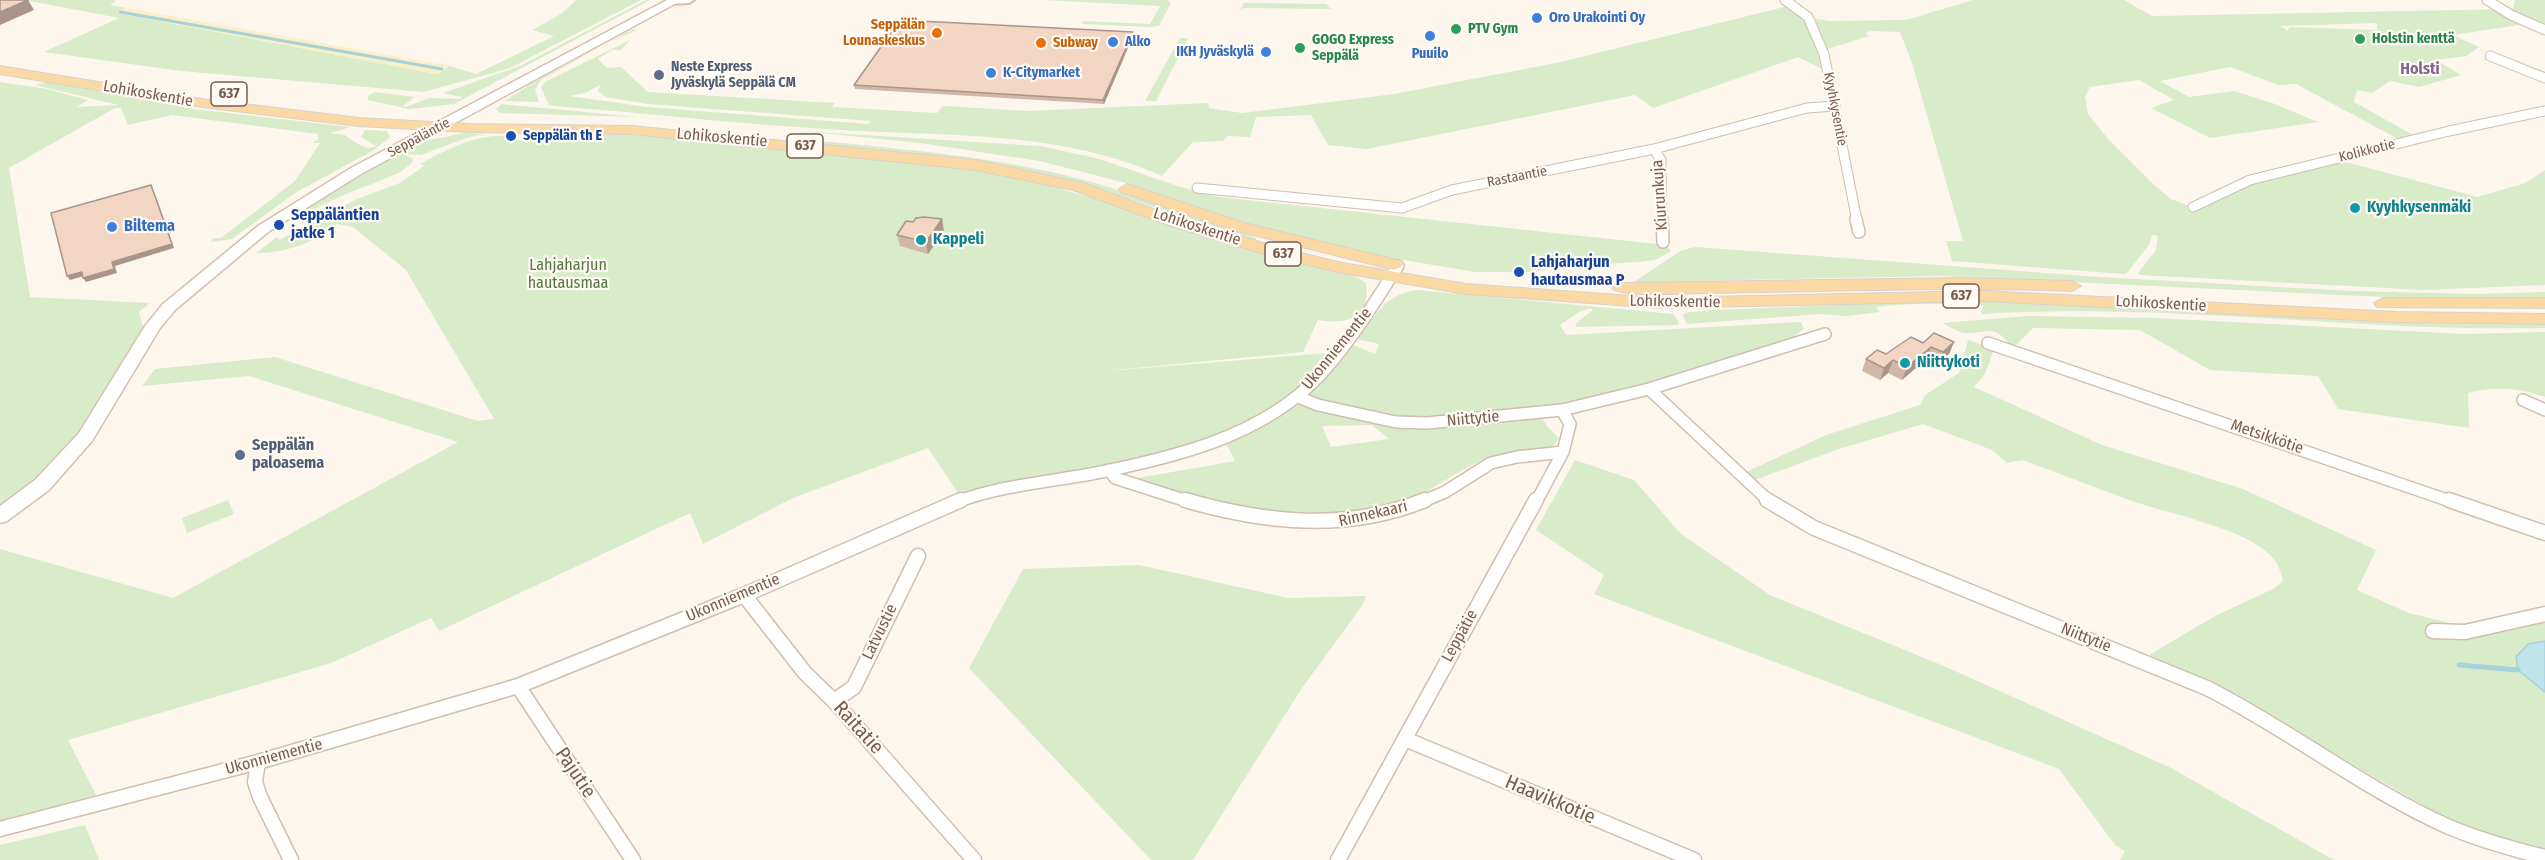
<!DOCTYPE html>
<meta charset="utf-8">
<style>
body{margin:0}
canvas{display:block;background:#fdf6ec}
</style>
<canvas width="2545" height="860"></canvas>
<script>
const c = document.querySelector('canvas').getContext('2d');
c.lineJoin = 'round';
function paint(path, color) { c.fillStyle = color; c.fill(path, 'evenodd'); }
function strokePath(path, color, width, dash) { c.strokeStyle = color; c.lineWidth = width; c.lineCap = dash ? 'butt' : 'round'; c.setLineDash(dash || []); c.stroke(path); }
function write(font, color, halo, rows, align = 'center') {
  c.font = font + ' "Fira Sans Condensed",sans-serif'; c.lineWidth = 4.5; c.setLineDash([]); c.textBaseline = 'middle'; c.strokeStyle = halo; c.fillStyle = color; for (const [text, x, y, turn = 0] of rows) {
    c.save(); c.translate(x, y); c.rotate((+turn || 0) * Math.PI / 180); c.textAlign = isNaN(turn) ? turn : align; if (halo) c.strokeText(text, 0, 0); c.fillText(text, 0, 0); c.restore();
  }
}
const green = new Path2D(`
 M25,0h92l-7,5 16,3 -9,5 320,61 13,-8 26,8 78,-38 -22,-6 29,-16 15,-14h65l-131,68 -86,24 -243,-21 -137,-19 75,-34z
 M646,0h4l-196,104 -45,5 -42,-9 2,-5 6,-3 40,5 -12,9 2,1 25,-9 30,1 2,-2 -19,-4 77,-27z
 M1044,0h123l4,3 -12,23 -8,1 -69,-3 1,-3 67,3 10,-18z
 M1973,0h151l28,16 361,-7 2,-9h30v24h-20l-72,11 26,12 -13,9 -30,4 25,15 -42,12 -29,-6 -18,12 -15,-3 -3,12 61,34 -15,4 -104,-56 -18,1 -48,-18 -70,14 29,16 45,-6 41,13 43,18 -108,16 -59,-30 23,-8 -35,-20 -49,7 -5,10 3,17 21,26 45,45 17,14 26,10 58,-26 87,-22 136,36 47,-14 20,-13v115l-121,5 -284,-15 -2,-2 18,-23 2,-14 -6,-1 -3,10 -22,28 -4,1 -171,-13 -6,-20h17l-51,-178 -12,-31 -30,-1 -4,2 3,3 -51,16 4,17 -24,-12 -145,51 -18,-13 -268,54 -39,-4 -17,-30 -55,2 -6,20 -22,-1 -5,5 -30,1 -31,34c-95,-43 -201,-40 -304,-45 -101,-5 -202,-17 -303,-25l-6,-1 -8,-18 4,-5 85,-42 -9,10h-9l-14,9 9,9 14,-1 27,25 187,11 -3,4 105,6 6,-7 85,5 180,-8 1,5 33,5 152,-19 167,-32 227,-56 13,11 29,4 76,-1zM2377,23v7l-88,-3 -1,4 -8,-5zM600,85l-2,6 8,6 42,7 223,17 -3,3 -221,-17 -78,-11 16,-3z
 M1244,3l82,1 5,5 -87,-1 -4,3z
 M633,29l4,1 -28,12 -68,38 -6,10 4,12 -34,-1 24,-16z
 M1180,38h8l-32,63h-11z
 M49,81l145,28 157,18 -21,6c5,1 11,1 14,2 10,5 20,17 32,11l-15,-9 4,-7 22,1 3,6 -16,13 -79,43 -63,46 -21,3 2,-4h8l74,-57 25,-38h-7l5,-4v-5l-146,-19 -44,10 -7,-17h-6l-106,60 21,129 120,6 -11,9 4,15 -66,112 -32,34 -45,36v-427l47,7 41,11 -11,7 41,-2 -83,-20z
 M501,104l136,13 -137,-4 -4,-4z
 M800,131l240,15 60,13 80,28 39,10 447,48 5,6 -16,9 -17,2 -82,5 -22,5h-59l-113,-19 -121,-29 -119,-42 -83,-21 -118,-18z
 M464,133l21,1 -19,4 -45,17 -17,-1 9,5 -1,4 -13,10 -58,23 -48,24 -7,1 47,-30 91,-50z
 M563,133l94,3 311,33 58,10 84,24 118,41 129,33 9,6c5,35 -19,42 -48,37l-15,32 -209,20 234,-19 17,2 8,-10 22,9 4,-10 -22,-5c18,-23 29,-46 61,-49l255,24 6,8 -1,3 -102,2v-4l17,-13 -2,-2 -12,4 -19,13 6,10 235,-13 3,7 -16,12c-82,26 -165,54 -251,67l9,17 13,13 -5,8c-22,4 -47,6 -68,13 -28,10 -52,32 -81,42 -88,33 -187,5 -273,-22l103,-18 -14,-27 -66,21 -197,38 -30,-45 -135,50 -90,46 -13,-31 -251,118 -8,-13 -100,45 -263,77 28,55 -96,27v-273l173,49 285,-156 -209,-66 -107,10 13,-17 120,-12 203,64 16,-2 -88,-149 -53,-43 -16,-3c-22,19 -52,29 -81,29l21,-16 2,3 78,-41 43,-16 24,-17 -4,-2c26,-15 75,-39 101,-23l9,-6zM1372,425l17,14 -58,8 -9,-21z
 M822,141c89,9 179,16 266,40 58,16 113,40 169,57l-3,4c-66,-21 -131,-49 -199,-65 -77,-19 -157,-25 -235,-33z
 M1696,247l404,30 250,14 122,3 73,-2v5l-140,1 -461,-22 -310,6 48,-32z
 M1939,301c202,1 404,27 606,23v4c-188,4 -376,-26 -564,-14l2,-9c-35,-1 -72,-3 -107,2l4,5 -33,4 -27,-2 -133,10 -4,-8 1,-3 28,-3z
 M2028,316l128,2 308,16 81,-2v65c-26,-9 -51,-11 -77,-4l1,35 -131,-19 -20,-33 -108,-6 -70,-40 -107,-2 -20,20c-21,-24 -17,-16 -45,-15 -8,1 -19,-7 -26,-10z
 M1968,340l26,9 -9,25 -11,13 128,58 141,44 133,61 -19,40 52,23 49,12 87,-18v34l-17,3 -10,26 27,22v157l-46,-11 -52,-19 -118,-68 -84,-52 -96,-44 66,-39 60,-28 8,-7c-2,-9 -5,-18 -12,-25 -25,-27 -100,-42 -136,-54 -38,-13 -75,-29 -113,-42l-15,3 -15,-13 -69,-26 -81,24 -90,33 -8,-8 82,-38 94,-30 5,-10 34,-22z
 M1575,460l59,20 47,54 89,61 174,71 227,102 163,92h-214l5,-9 -10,-6 -56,-76 -465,-175 10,-19 -68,-45z
 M228,500l6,14 -47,19 -5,-15z
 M1139,565l149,33 78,-2 -4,10 -60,82 -109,172h-42l-182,-192 54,-99z
 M85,825l14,35h-99v-15z`);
const sand = new Path2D(`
 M126,8l324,58 -13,8 -321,-61z`);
const water = new Path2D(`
 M2545,641v51l-27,-22 -2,-13 12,-13z`);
const streamFar1 = new Path2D(`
 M120,12l322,57`);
const stream = new Path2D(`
 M2459,665l59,5`);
const minorFar2 = new Path2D(`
 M1785,0l23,17 16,37 33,167
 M2487,0l24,15 34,15
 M2490,56l55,22
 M1654,149l7,11 1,61
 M1197,188l205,20 50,-18 202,-41 153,-41 28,-2
 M2193,207l57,-27 199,-49 96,-20`);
const minorFar1 = new Path2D(`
 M1662,219l1,23
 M1856,219l3,13
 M1988,343l465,159
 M1649,389l121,113
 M1298,397l20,8 78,17 31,1 135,-13 87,-21 176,-55
 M2523,400l22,10
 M1109,470l6,8 75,24
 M957,502c41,-16 90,-20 134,-28 81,-16 172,-37 230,-100 30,-33 53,-71 77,-108
 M1421,502l24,-10 46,-29 26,-6 46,-5
 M1536,502l27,-50 7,-28 -8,-14`);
const minor = new Path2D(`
 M1185,500c80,23 161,32 240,0
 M1767,500l47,28 393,160c83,42 157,101 242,139 31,13 63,22 96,30
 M2449,500l96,33
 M744,595l61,78 29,28 140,159
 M2433,631l32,1 80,-18
 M518,686l115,174
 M834,701l20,-14 64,-131
 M1405,739l289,121
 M258,762l-3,20 5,15 31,63
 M0,829l258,-67 260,-76 226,-91 217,-95
 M1338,860l198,-360`);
const tertiary = new Path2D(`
 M669,0h25l-5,3 -20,1z`);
const secondary = new Path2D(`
 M667,0h15l-321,174 -93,58 -93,78 -15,18 -68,113 -43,49 -42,31 -7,2v-17l35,-26 44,-47 66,-107 18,-22 95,-78 93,-58z`);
const primary = new Path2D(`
 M0,66l202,33 157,19 110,6 163,2 344,34 107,23 100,37 105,30 55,13 123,21 193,14 325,-7 412,21 149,2v10l-149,-2 -412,-21 -325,7 -193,-14 -123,-21 -65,-15 -107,-32 -98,-36 -97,-20 -344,-36 -163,-2 -110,-6 -157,-19 -202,-33z
 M1127,184l117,39 157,38 2,4 -8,5 -162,-40 -112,-38 -2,-3z
 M1959,278l113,3 9,5 -9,5c-124,-5 -247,1 -370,2 -15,0 -83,5 -90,-5l9,-5z
 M2383,298h162v10l-168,-1 -3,-4z`);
const wall = new Path2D(`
 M1133,36l-29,68 -249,-15 -1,-4z
 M944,231l-16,23 -28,-8 -3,-11z
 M1954,342l-5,12 -11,10 -12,-5 -24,21 -14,-7 -8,7 -18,-9 4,-12 57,-16z`);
const shadedWall = new Path2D(`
 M28,0l6,10 -34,15v-13z
 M1133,32v4l-29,68 -1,-4z
 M151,185l2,4 21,59 -59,18 2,7 -31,9 -3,-4 29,-16z
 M942,219l2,12 -16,23 -2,-12z
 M82,272l2,4 -14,4 -3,-4z
 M1954,342l-5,12 -11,10 5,-12z
 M1931,347l-5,12 -24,21 5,-13z
 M1893,360l-5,13 -8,7 4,-12z`);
const building = new Path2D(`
 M0,0h28l-28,12z
 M900,20l233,12 -30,68 -249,-15z
 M151,185l21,59 -60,18 2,7 -31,9 -1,-6 -15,4 -16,-63z
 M924,217l18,2 -16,23 -29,-7 9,-14 7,1 3,-4z
 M1934,333l20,9 -11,10 -12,-5 -24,20 -14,-7 -9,8 -18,-9 11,-9 9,4 25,-17 12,6z`);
const markers = [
 [1537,18,6,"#3f7fe0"],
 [1456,29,6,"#2e9e5b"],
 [937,33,6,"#e8710a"],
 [1430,36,6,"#3f7fe0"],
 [2360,39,6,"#2e9e5b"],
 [1113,42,6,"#3f7fe0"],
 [1041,43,6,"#e8710a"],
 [1300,48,6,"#2e9e5b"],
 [1266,52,6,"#3f7fe0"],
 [991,73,6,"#3f7fe0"],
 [659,75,6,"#5c6f8a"],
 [511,136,6,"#1a4fb4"],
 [2355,208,6,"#0f9aa8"],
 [279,225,6,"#1a4fb4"],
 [112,227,6,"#3f7fe0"],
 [921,240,6,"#0f9aa8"],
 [1519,272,6,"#1a4fb4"],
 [1905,363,6,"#0f9aa8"],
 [240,455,6,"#5c6f8a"]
];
const farShopnames = [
 ["Oro Urakointi Oy",1549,18],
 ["Alko",1125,42],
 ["IKH Jyväskylä",1254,52,"right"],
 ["Puuilo",1430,54,"center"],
 ["K-Citymarket",1003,73]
];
const farFoodnames = [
 ["Seppälän",925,25],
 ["Lounaskeskus",925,41],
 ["Subway",1053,43,"left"]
];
const farLeisurenames = [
 ["PTV Gym",1468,29],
 ["Holstin kenttä",2372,39],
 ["GOGO Express",1312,40],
 ["Seppälä",1312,56]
];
const farServicenames = [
 ["Neste Express",671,67],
 ["Jyväskylä Seppälä CM",671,83]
];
const farStreetnames = [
 ["Kyyhkysentie",1835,109,79],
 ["Seppäläntie",419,138,-28],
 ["Kolikkotie",2367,151,-14],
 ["Rastaantie",1517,177,-11]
];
const farTransitnames = [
 ["Seppälän th E",523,136]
];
const shields = [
 [229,94,36],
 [805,146,36],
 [1283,254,36],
 [1961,296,36]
];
const shieldNames = [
 ["637",229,94],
 ["637",805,146],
 ["637",1283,254],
 ["637",1961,296]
];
const farQuarternames = [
 ["Holsti",2420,70]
];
const streetNames = [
 ["Lohikoskentie",148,94,10],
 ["Lohikoskentie",722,138,5],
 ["Kiurunkuja",1660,195,-94],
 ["Lohikoskentie",1197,227,18],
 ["Lohikoskentie",1675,302,1],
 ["Lohikoskentie",2161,304,3],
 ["Ukonniementie",1337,349,-51],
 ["Niittytie",1473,419,-5],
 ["Metsikkötie",2267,437,19],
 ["Rinnekaari",1373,514,-13],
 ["Ukonniementie",733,598,-23],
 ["Latvustie",880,632,-64],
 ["Leppätie",1460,636,-61],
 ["Niittytie",2086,638,22],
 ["Ukonniementie",274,757,-15]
];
const cultureNames = [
 ["Kyyhkysenmäki",2367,208],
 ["Kappeli",933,240],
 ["Niittykoti",1917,363]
];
const transitNames = [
 ["Seppäläntien",291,216],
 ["jatke 1",291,234],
 ["Lahjaharjun",1531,263],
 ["hautausmaa P",1531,281]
];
const shopNames = [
 ["Biltema",124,227]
];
const parkNames = [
 ["Lahjaharjun",568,266],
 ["hautausmaa",568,284]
];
const serviceNames = [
 ["Seppälän",252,446],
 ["paloasema",252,464]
];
const nearStreetnames = [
 ["Raitatie",858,728,48],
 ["Pajutie",575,773,56],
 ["Haavikkotie",1550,800,23]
];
paint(green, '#d8ecc9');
paint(sand, '#fcefc7');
paint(water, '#bfe3e8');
strokePath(water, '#a5d3da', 1.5);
strokePath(streamFar1, '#a5d3da', 3);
strokePath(stream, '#a5d3da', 5);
strokePath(minorFar2, '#d1beb0', 11);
strokePath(minorFar1, '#d1beb0', 14);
strokePath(minor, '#d1beb0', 17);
strokePath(tertiary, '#d1beb0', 4);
strokePath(secondary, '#d6c0b0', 3);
strokePath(primary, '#dad1cd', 2);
strokePath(minorFar2, '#fff', 9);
strokePath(minorFar1, '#fff', 11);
strokePath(minor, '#fff', 14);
paint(tertiary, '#fff');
paint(secondary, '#fff');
paint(primary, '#fbd9a5');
paint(wall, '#d1b7a8');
paint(shadedWall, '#aa9588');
paint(building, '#f3d5c3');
strokePath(building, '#aa9588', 1.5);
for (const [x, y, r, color] of markers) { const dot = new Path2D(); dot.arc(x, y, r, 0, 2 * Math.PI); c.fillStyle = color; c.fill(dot); strokePath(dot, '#fffaf3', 2); }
write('bold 14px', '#366cbe', '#fffaf3', farShopnames, 'left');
write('bold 14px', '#c56008', '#fffaf3', farFoodnames, 'right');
write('bold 14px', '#27864d', '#fffaf3', farLeisurenames, 'left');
write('bold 14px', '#4e5e75', '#fffaf3', farServicenames, 'left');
write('14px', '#7a5c4d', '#fffaf3', farStreetnames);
write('bold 14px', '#164399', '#fffaf3', farTransitnames, 'left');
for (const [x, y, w] of shields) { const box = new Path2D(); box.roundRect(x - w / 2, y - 12, w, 24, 4.5); c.fillStyle = '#fffaf3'; c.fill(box); strokePath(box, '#7a5c4d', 1.5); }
write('bold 15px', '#7a5c4d', null, shieldNames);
write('bold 16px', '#846695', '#fffaf3', farQuarternames);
write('16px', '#7a5c4d', '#fffaf3', streetNames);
write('bold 16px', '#0d838f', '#fffaf3', cultureNames, 'left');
write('bold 16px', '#164399', '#fffaf3', transitNames, 'left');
write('bold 16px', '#366cbe', '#fffaf3', shopNames, 'left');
write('16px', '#537a41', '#fffaf3', parkNames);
write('bold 16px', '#4e5e75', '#fffaf3', serviceNames, 'left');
write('20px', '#7a5c4d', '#fffaf3', nearStreetnames);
</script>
